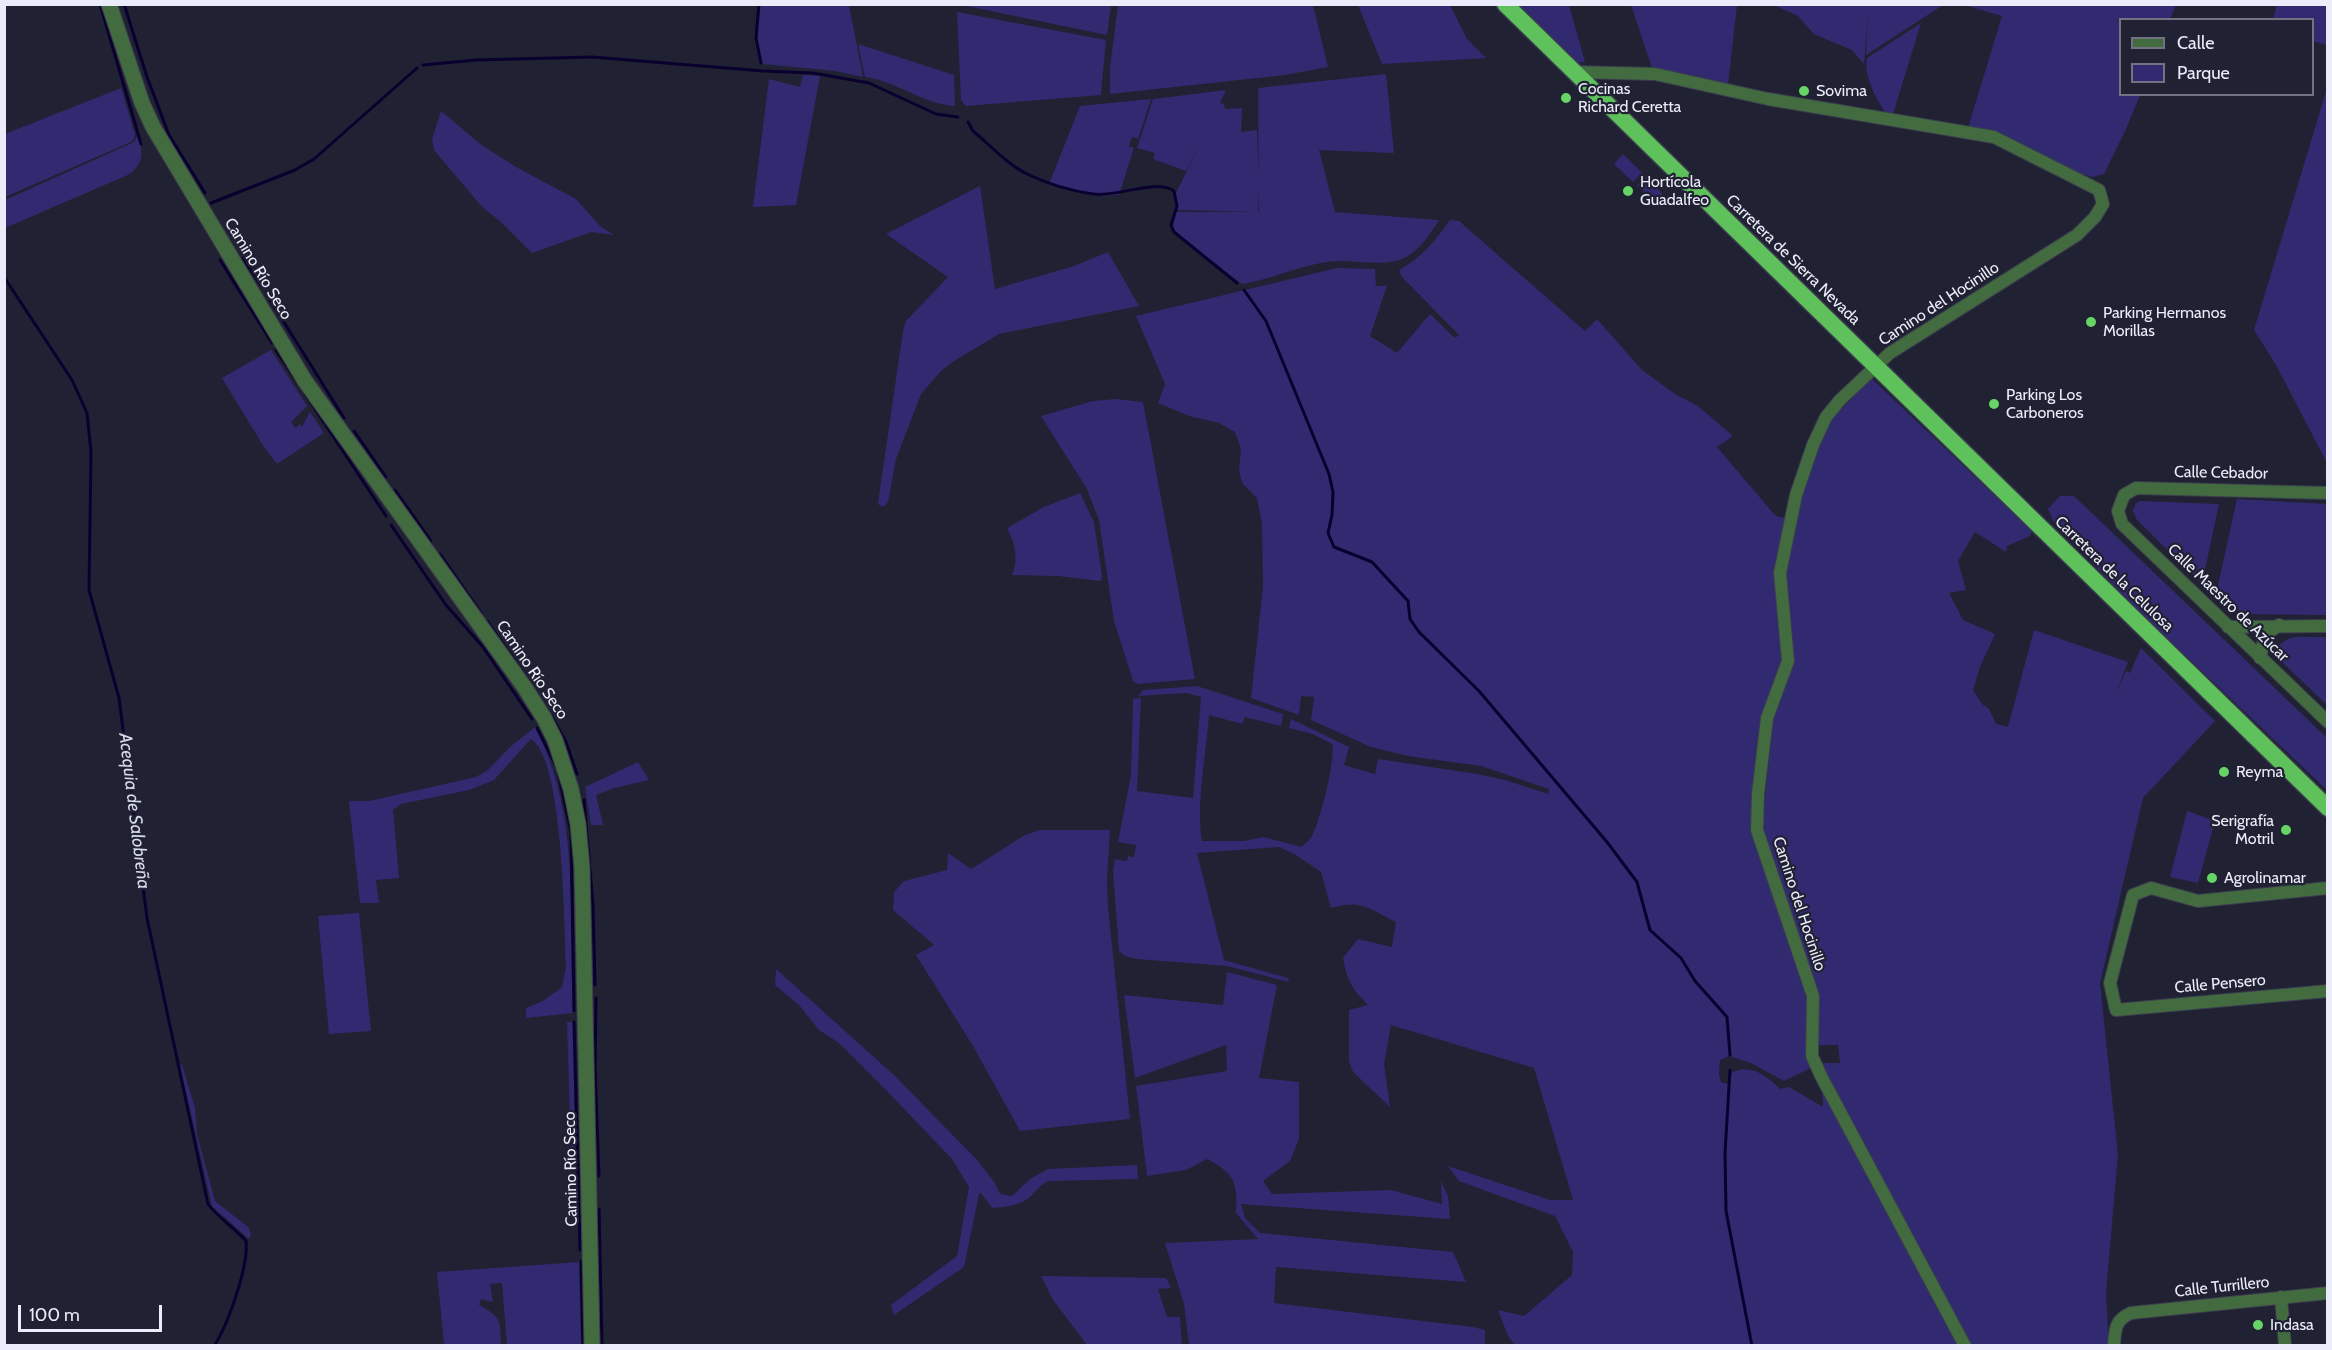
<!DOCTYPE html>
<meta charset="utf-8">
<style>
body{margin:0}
#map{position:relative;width:2332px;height:1350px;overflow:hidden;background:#202132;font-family:Cabin,sans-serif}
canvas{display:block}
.frame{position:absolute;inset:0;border:6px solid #ebecf9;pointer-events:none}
.legend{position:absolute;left:2119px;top:18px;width:195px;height:78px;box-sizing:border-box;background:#202132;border:2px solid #717282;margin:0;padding:8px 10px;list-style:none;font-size:18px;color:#ebecf9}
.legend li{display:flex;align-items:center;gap:12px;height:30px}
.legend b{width:30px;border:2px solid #717282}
.scale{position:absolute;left:18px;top:1305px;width:144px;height:27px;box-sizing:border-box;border:3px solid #ebecf9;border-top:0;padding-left:8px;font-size:18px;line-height:21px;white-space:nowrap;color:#ebecf9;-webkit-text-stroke:4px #202132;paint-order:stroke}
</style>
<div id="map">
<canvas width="2332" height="1350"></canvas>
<div class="frame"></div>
<ul class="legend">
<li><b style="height:8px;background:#426b40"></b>Calle</li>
<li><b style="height:16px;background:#312a71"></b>Parque</li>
</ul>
<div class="scale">100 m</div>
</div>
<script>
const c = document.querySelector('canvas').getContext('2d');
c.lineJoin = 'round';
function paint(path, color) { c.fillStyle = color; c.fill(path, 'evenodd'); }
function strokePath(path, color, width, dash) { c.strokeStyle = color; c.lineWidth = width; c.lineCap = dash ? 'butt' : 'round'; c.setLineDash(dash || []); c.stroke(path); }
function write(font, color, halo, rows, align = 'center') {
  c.font = font + ' Cabin,sans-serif'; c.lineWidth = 4.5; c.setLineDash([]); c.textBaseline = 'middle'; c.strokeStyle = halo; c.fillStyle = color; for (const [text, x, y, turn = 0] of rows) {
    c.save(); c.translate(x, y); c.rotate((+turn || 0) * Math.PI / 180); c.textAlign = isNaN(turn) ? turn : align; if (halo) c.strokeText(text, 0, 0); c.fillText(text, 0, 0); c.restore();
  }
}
const green = new Path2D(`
 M957,4h154v1l-4,30z
 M760,5h89l14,72 -28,-6 -72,-7c-10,-19 -4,-39 -3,-59z
 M1118,5h195l15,62 -43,8 -175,19v-26z
 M1358,5h92l17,34 19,19 -104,6z
 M1517,5h52l16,57 -8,1z
 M1631,5h106l-9,79 -76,-16z
 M1774,5h169l-77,50 2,-41 -4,50 -12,-14 -38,-16 -16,-18z
 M1964,5h212l-6,14 -50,1v74l20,1 -14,34 -22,45 -12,3 -31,-10 -93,-39 34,-112z
 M2277,5h50v40l-14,-4 -1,-21 -39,-1z
 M957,12l149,28 -5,55 -135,11 -5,-6z
 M1921,23l-28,91 -8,-2c-9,-14 -22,-37 -18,-54z
 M858,44l96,31 1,31c-33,-2 -58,-25 -90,-29z
 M1386,74l8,79 -75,-3 16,62 104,8c-8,13 -19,30 -33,37 -19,10 -44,4 -65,4 -33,0 -66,18 -99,23l-57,-42 -12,-14 3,-16h83l-1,-124z
 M803,75l17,1 -24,129 -43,2 16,-128 31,8z
 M121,88l14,47 -2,6 -128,56v-63z
 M2327,88v375l-51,-98 -22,-35z
 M1226,90l-6,13 4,1 1,5 17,-1 -1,24 16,-2 2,56 -1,26 -82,-2 -1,-15 26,-53 -15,29 -33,-12 2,-6 -18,-5 16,-49z
 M1151,99l-13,40 -6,-2 -3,9 5,2 -15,47 -24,1 -46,-12 31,-78z
 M441,111l39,33 36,23 60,32 24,27 14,9 -23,-3 -59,21 -31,-31 -19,-15 -48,-57 -2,-11z
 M137,136c7,16 7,26 -7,38l-125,54v-28l129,-58z
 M1623,154l19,19 -9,9 -19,-18z
 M1645,176l17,17v5l-6,5 -19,-18z
 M980,186l15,103 79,-23 34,-14 31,54 -140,28 -48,29 -11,9 -19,22 -25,65 -8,43 -3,4h-5l-2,-3 25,-172 3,-10 42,-44 -62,-43z
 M1450,220l9,1 126,110 12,-12 45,51 33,24 23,12 35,30 -16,11 57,67 5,3 8,1 -3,134 -31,161 45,150 8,35 5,70 -27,13 -33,-18 -22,-7 -9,4 -1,14 2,8 6,2 4,-4v-7c19,-10 35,2 49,16l9,-2 34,20 -1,-19 135,257h-442l-7,-9 -10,-26 26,6 48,-41 1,-23 -18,-36 -96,-35 -11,-15 102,34h23l-39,-132 -143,-43 -7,39 6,43 -37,-35 -4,-11v-51l19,-5c-16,-16 -21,-24 -25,-47l15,-19 34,8 4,-25c-27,-13 -34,-23 -65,-14l-10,-36 -25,-17 -17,-8 -82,6 27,107 64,18 1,4 -62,-16 -90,-7 -12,-3 -6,-5 -6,-80 2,-12 12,2 1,-5 6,1 2,-12 -18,-3 13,-67 2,-76 8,-1 -4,93 56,7 8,-101 -14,-4 -49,3 5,-6 54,-4 86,28 -2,12 -36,-9 -3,7 -33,-9c-3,41 -13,86 -7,126h42l19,-4 39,10c3,-4 8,-7 10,-11 8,-14 24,-78 20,-92l-19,-10 -24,-6 2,-9 58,28 -5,18 31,9 3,-15 99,15 28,6 43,14 1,-5 -68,-23 -73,-10 -37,-9 -60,-27 3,-23 -13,-1 -2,19 -48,-17 12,-112 -1,-62 -5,-26 -15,-15 -3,-13 2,-21 -6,-17 -16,-9 -30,-7 -31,-13 7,-19 -29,-68 201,-48 38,1 1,17h11l-17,50 27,17 33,-39 25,24 4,-3 -57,-58 -3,-7c22,-12 37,-30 51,-50z
 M271,350l36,56 -16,16 4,6 5,-4 2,3 8,-15 14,21 -47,31 -13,-17 -42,-69z
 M1871,378l161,153 -2,5 -23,10 -1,6 -31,-20 -17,29 8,29 -17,3 14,27 32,14 -15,33 -7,23 9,14 7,5 7,15 12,3 26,-97 94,32 -13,34 11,-25 4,2 11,-25 74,73 -72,77 -43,185 18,172 -12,137 3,53h-140l-149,-282h20l-2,-18h-20l-1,-52 -55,-163 11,-112 21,-60 -8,-68 1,-19 7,-48 11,-44 28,-61z
 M1116,399l27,3 52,277 -57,5 -5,-3 -19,-60 -15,-101 -12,-31 -46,-73 52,-15z
 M1080,493l14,29 8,54 -1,5 -43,-5 -46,-1c7,-17 3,-31 -5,-47l37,-21z
 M2060,496h14l253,242v52l-178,-169 -94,-96 -7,-16z
 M2237,499l90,5v111l-92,-1 -19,-20z
 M2140,501l79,3 -17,80 -65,-64 -4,-9 3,-8z
 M2327,637h1l-1,68 -47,-45 -6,-8c12,-21 31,-14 53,-15z
 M535,727c46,89 34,189 38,286l-47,5v-10l17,-7 19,-14 4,-20c-2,-41 -2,-207 -35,-228l-37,41 -25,10 -68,14 -8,6 6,68 -23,2 3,23h-19l-11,-102h20l107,-24 12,-7 22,-23z
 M638,762l11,18 -35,8 -18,7 7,30h-12l-6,-38z
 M2187,811l28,10 -17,62 -28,-6z
 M1040,830h70l-3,50 1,27 22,212 -110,12 -47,-85 -57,-91 18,-10 -41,-35 1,-18 10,-11 43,-11 1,-17 23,16 54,-34z
 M359,913l12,118 -42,3 -11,-118z
 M776,969l119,107 82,84 18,23 5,11 12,2 18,-17 18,-10 89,-4 1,14 -89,2c-10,4 -12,9 -19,16 -11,9 -24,10 -38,11l-11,-15 -2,1 -15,73 -70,48 -3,-10 66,-49 12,-69 -17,-28 -68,-71 -45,-45 -20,-13 -20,-25 -24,-20z
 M1227,972l50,13 -18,93 40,4v57l-9,22 -27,20 9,13 119,-4 51,14 -1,-23 7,15 2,23 -209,-15 4,14 15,15 193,19 13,30 -190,-15 -2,36 199,24 12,3v15h-296l-5,-41 -19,-61 93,-4 -22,-26c2,-30 -2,-40 -29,-54l-21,11 -39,6 -11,-90 91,-15 -1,-26 -91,33 -11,-83 99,10z
 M567,1022h6l2,131h-4z
 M180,1065h2l13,43 2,26 18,67 33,26 3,7 -2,5 -37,-33z
 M579,1262l2,83h-74l-5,-62 -12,1 3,18 -12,-3 -2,6c23,12 21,16 22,40h-57l-7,-73z
 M1041,1276l125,2 5,10 -13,1 9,28h13l2,28h-95l-34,-45z`);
const stream = new Path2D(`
 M100,4l41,140
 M124,4l23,73 22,58 36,58
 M759,4l-3,34 5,25
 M423,65l53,-5 116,-3 171,14 50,2 56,10 67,31 22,3
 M968,122l5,9c17,14 34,33 54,43 19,9 45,17 66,20 23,4 62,-16 81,-3l3,15 -6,19 3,7 63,51
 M211,203l84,-33 19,-11 103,-91
 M243,258l19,29
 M220,260l52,83
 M4,277l68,103 15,33 4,39 -2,138 30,108 28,220 61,286c9,13 27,24 38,37 3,24 -18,84 -32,105
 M1244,290l22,31 63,153 4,18 -1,23 -4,18 6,14 38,15 36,39 2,18 9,13 60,59 128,151 30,40 13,48 31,28 14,23 32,36 3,38
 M270,300l74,118
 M276,350l110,166
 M354,431l32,46
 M395,490l36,51
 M391,525l55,80 37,42 49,72
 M440,554l41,59
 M487,621l44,63
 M552,717l14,25 11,32
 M537,728l20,40 14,64 3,179
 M584,800l9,105 2,80
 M596,998l-1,70 4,108
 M574,1022l6,228
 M1730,1070l-5,83 1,58 26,135
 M599,1209l3,137
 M581,1261l2,85`);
const minor = new Path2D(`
 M1575,72l80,2 113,25 226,38 105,53 4,14 -8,13 -18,18 -187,118 -50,47 -14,17 -13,28 -17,50 -16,78 8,88 -21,57 -9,76 -1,36 56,166 -1,60 9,20 144,270
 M2328,493l-192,-5 -12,7 -6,16 4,13 206,198
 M2228,627l100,-1
 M2260,658l5,-23 14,-10
 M2328,888l-130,13 -47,-13 -18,7 -23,88 6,27 212,-19
 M2281,1297l4,49
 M2114,1346c1,-17 1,-26 17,-33l197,-20`);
const tertiary = new Path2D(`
 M109,4l33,99 11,24 152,254 220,307 19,30 11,22 16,49 7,35 4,44 10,478`);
const trunk = new Path2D(`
 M1505,4l823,804`);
const markers = [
 [1804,91,6,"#67d466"],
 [1566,98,6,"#67d466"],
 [1628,191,6,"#67d466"],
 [2091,322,6,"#67d466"],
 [1994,404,6,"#67d466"],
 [2224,772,6,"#67d466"],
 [2286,830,6,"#67d466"],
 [2212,878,6,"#67d466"],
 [2258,1325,6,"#67d466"]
];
const poiNames = [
 ["Cocinas",1578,89],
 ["Richard Ceretta",1578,107],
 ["Sovima",1816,91],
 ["Hortícola",1640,182],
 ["Guadalfeo",1640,200],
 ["Parking Hermanos",2103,313],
 ["Morillas",2103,331],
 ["Parking Los",2006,395],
 ["Carboneros",2006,413],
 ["Reyma",2236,772],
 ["Serigrafía",2274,821,"right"],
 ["Motril",2274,839,"right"],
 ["Agrolinamar",2224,878],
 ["Indasa",2270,1325]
];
const streetNames = [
 ["Carretera de Sierra Nevada",1793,260,44],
 ["Camino Río Seco",258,269,59],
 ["Camino del Hocinillo",1939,304,-33],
 ["Calle Cebador",2221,473,1],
 ["Carretera de la Celulosa",2114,574,44],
 ["Calle Maestro de Azúcar",2228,603,44],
 ["Camino Río Seco",532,670,56],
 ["Camino del Hocinillo",1799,904,72],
 ["Calle Pensero",2220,984,-5],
 ["Camino Río Seco",571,1169,-91],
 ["Calle Turrillero",2222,1287,-6]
];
const waterNames = [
 ["Acequia de Salobreña",134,811,83]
];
paint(green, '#312a71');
strokePath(stream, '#0a002f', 3);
strokePath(minor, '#3c3d4e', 14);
strokePath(tertiary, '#3c3d4e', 17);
strokePath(trunk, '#3c3d4e', 19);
strokePath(minor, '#426b40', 12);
strokePath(tertiary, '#426b40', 15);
strokePath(trunk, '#5ec15c', 16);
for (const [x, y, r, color] of markers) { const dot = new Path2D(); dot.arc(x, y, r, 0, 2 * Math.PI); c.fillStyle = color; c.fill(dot); strokePath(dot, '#202132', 2); }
write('16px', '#ebecf9', '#202132', poiNames, 'left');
write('16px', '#ebecf9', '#202132', streetNames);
write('italic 18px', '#d8daf0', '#202132', waterNames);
</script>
